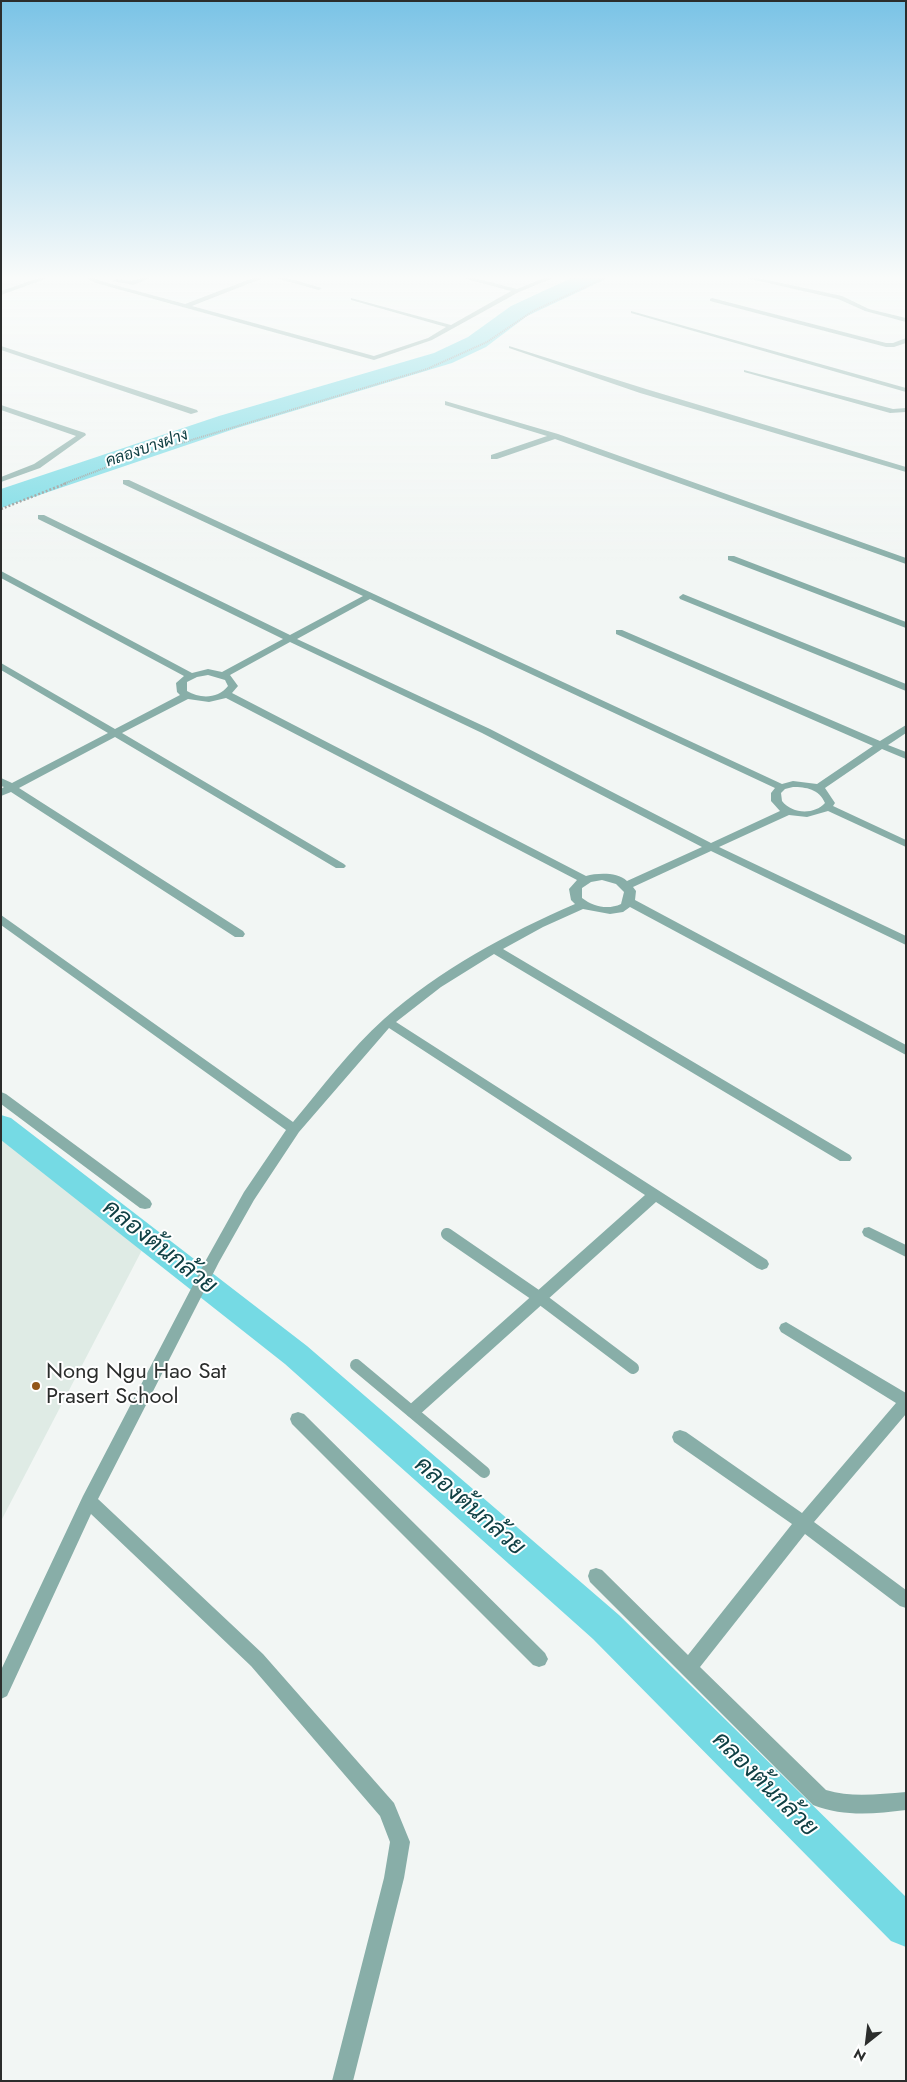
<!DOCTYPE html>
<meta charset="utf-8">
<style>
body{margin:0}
#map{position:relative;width:907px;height:2082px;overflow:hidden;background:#f2f6f4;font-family:Jost,sans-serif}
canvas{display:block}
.frame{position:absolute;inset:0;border:2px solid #2b2d2c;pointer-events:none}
.north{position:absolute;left:842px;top:2017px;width:50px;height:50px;-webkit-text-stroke:4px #fff;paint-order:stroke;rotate:209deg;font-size:14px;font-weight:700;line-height:20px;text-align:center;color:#2b2d2c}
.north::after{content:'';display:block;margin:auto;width:18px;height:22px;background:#2b2d2c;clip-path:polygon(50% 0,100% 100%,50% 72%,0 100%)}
</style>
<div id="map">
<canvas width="907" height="2082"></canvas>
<div class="frame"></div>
<div class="north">N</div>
</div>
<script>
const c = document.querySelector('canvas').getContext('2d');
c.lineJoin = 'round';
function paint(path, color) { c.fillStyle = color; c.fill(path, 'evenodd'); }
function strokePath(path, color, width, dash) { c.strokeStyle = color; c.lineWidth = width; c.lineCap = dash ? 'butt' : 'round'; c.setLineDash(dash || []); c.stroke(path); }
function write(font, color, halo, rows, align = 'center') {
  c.font = font + ' Jost,Sarabun,sans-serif'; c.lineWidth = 4; c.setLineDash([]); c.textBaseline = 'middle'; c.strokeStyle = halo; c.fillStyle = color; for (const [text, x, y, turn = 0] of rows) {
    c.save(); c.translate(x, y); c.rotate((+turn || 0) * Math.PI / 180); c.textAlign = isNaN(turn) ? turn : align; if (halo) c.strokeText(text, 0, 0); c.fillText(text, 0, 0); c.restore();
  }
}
const built = new Path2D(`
 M1,1130l141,120 -141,271z`);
const canal = new Path2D(`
 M1,1115l10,3 296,228 312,269 287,282v50l-15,-6 -298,-302 -308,-275 -284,-224z`);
const river = new Path2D(`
 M578,275h29l-3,5 -77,36 -41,31 -34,16 -215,65 -236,80v-19l218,-73 215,-63 34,-16 43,-31z`);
const pathFar1 = new Path2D(`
 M63,484l62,-24 302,-91 60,-27 46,-31 78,-36`);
const path = new Path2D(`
 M1,509l66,-26`);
const lane = new Path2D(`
 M447,1234l93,64 93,70
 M356,1365l128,107`);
const street = new Path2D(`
 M48,275h8l-55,20v-4z
 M58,275h31l11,6 85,23 76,-29h15l46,13 -3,2 -51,-14 -76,30 182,50 54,-18 18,-11 -95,-27v-2l100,27 60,-34 -59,-16h10l55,14 35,-14h8l-41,17 -87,48 -58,20 -278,-77 -12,-6h-23z
 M150,275h8l-25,10 -20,-4 3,-2 16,2z
 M733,275h11l98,21 27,13 37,9v4l-41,-11 -27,-12z
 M712,298l174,45h7l13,-5v5l-12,4h-8l-176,-46v-2z
 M631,311l275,77v4l-275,-79z
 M1,346l196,64 1,2 -7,2 -190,-64z
 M509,346l137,43 260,78v5l-266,-79 -131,-45z
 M744,370l149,39 13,-1v4l-16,1 -146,-41z
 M445,401l113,33 348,124v6l-351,-125 -58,20h-6v-4l56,-19 -102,-31z
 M1,405l84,28 1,2 -46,33 -39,14v-5l33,-13 42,-28 -75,-26z
 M123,480h6l653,304 11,-3 24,3 56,-38 -257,-112v-4h6l258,111 26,-16v8l-18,12 18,7v7l-24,-10 -57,39 10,15 -2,3 73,34v7l-78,-36 -21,6 -18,-2 -70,32 187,89v9l-195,-94 -78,36 3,4 -1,9 271,145v10l-276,-148 -7,5 -13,2 -27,-5 -40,18 -40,22 347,206 2,3 -2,3h-10l-346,-207 -53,33 -45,35 371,238 2,4 -2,4 -5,2 -5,-2 -101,-66 -238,214 -5,2 -5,-2 -3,-5 3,-5 237,-211 -256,-167 -90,104 -45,68 -35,62 -121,237 165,155 131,149 16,39 -6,36 -51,203h-21l52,-203 6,-36 -10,-26 -129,-150 -160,-152 -84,182 -6,3v-29l82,-174 123,-236 38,-68 42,-62 -285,-205v-10l292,207c28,-33 58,-74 91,-103 55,-49 124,-86 191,-115l-4,-4 -2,-11 8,-9 -351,-182 -17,4 -21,-3 -66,34 222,131 2,2 -2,2h-8l-221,-131 -96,51 224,143 2,3 -2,3h-8l-224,-145 -10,4v-7l3,-2 -3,-1v-8l11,5 96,-50 -107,-63v-7l114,66 65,-34 -3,-3 -1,-9 8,-7 -183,-98v-7l191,102 16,-4 14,3 61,-33 -245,-120v-4h6l246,120 73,-39 -240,-112zM370,599l405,189 -4,5v8l9,10 -69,32 -221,-114 -193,-90zM290,642l192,91 220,114 -75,34c-10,-9 -29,-8 -41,-5l-354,-183 6,-7 -8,-11zM208,675l17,5 3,6c-10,13 -28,13 -41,5v-9l10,-5zM793,787c13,0 26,2 32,16 -11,12 -33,11 -43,-2l-1,-8 4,-4zM602,880l14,4 8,8 -3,12c-13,6 -27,3 -39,-6v-10l9,-6z
 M728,556h6l172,66v6l-178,-68z
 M683,594l223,90v7l-226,-92 -1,-2z
 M1,1092l5,2 144,106 2,4 -2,4 -5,1 -5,-1 -139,-104z
 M869,1227l37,18v12l-42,-21 -2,-4 2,-4z
 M786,1322l120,71v21l-92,108 92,68v18l-6,-2 -95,-72 -105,133 126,123c26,8 53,4 80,2v18c-32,4 -62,7 -93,-5l-223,-223 -2,-6 2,-6 6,-2 6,2 86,85 104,-131 -118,-82 -2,-5 2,-5 6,-2 6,2 116,81 94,-110 -115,-71 -2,-4 2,-4z
 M298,1412l6,2 241,239 3,6 -3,6 -6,2 -6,-2 -241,-241 -2,-5 2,-5z`);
const markers = [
 [36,1386,5,"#935619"]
];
const farWaternames = [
 ["คลองบางฝาง",147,449,-19]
];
const nearPoinames = [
 ["Nong Ngu Hao Sat",46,1373],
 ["Prasert School",46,1398]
];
const nearWaternames = [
 ["คลองต้นกล้วย",159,1248,38],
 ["คลองต้นกล้วย",469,1507,41],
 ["คลองต้นกล้วย",764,1785,45]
];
paint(built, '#dfebe5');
paint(canal, '#75dae4');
paint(river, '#75dae4');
strokePath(pathFar1, '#8e918f', 2, [1, 1]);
strokePath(path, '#8e918f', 2.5, [2, 2]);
strokePath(lane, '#88aea8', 12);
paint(street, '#88aea8');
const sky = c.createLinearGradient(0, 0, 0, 566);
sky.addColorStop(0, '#7ac3e6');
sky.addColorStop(0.49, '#f9fbfa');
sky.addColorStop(1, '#f9fbfa00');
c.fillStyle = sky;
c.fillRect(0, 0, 907, 566);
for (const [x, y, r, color] of markers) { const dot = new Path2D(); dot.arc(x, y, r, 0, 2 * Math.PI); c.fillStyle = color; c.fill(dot); strokePath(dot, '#fff', 2); }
write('italic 16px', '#104044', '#fff', farWaternames);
write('22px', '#2b2d2c', '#fff', nearPoinames, 'left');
write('italic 24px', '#104044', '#fff', nearWaternames);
</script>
